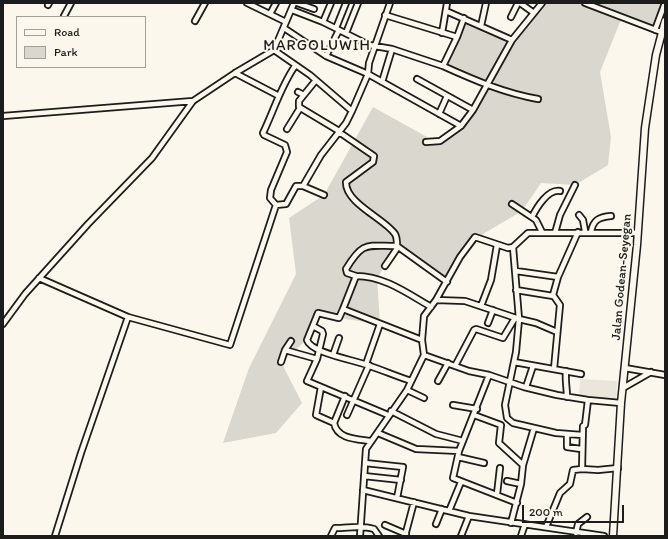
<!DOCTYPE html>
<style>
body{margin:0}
#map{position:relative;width:668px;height:539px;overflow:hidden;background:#fbf7ec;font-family:Itim,sans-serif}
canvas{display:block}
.frame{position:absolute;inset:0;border:4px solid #1c1c1c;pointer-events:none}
.legend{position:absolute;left:16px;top:16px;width:130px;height:52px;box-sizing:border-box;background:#fbf7ec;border:1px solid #a29f99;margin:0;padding:5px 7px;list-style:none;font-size:12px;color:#1c1c1c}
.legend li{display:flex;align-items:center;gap:8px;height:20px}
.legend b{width:20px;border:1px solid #a29f99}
.scale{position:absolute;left:522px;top:505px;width:102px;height:18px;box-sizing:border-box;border:2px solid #1c1c1c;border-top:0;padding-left:5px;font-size:12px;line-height:14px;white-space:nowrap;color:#1c1c1c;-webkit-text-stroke:3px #fbf7ec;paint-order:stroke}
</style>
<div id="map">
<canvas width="668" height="539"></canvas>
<div class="frame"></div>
<ul class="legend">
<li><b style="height:5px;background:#fbf7ec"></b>Road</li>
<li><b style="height:11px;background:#dad7ce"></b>Park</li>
</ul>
<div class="scale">200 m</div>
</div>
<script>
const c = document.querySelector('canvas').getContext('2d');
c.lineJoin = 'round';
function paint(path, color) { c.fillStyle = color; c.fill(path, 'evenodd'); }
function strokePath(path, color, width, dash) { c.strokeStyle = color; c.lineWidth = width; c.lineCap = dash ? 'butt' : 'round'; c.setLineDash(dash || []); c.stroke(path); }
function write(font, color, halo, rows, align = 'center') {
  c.font = font + ' Itim,sans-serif'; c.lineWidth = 4; c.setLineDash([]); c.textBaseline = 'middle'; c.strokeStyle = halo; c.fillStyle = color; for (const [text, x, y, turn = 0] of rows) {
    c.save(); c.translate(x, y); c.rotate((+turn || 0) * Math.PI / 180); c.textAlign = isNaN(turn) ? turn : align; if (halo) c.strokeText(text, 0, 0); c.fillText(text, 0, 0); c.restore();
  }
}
const built = new Path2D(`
 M580,379l37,2 -1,20 -37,-2z`);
const green = new Path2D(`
 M541,3h42l39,14 -22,55 11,65 -3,28 -33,20 -34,-2 -19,28 -51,30 -24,41 -49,-35 -21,31 3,46 -41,-6 -19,-5 -13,27 -26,22 21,41 -26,30 -53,10 26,-75 47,-94 -7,-56 35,-23 49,-88 63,35 25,-16 25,-40 -44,-20 22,-48 48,22z
 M591,3h74l-10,27z`);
const minor = new Path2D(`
 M247,3l39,19
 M297,3l17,6
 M520,3l14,10
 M585,3l76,29
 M48,5l1,-2
 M292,10l31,12 46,23 23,4 51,17 14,-29 7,-19
 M446,11l66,29
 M270,14l6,-11
 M385,15l72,22
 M64,16l7,-13
 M511,17l7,-14
 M195,21l10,-18
 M323,22l8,-19
 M481,26l5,-23
 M284,28l42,28 42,18 93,52 12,-16 39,-70 30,-37
 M336,28l10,-25
 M655,30l10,-27
 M346,33l12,-30
 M442,33l5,-30
 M274,50l36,25 42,36 16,-37 1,-11 21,-60
 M326,56l13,-26
 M443,66c31,14 61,27 95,33
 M235,73l44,23
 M417,79l56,31
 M316,80l-17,21v6l40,24
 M382,82l10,-33
 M298,92l6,3
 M439,114l8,-18
 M3,116l190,-15
 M287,129l13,-21
 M339,132l35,24 -1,6 -27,20c-1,21 39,37 49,52 2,3 2,9 2,12 -31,0 -34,-5 -51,23l1,4 9,3 -13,33
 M426,142l14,-1 21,-15
 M303,186l21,9
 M512,204l24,16 6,12
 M276,205l10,-1 10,-18h7l18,-31 25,-32 6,-12
 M579,215l4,5 2,11
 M532,217c5,-10 16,-28 28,-26
 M591,232c2,-12 8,-15 20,-16
 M555,233l5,-18 15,-30
 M397,246l50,36
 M513,247l6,72 17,4 21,9
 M385,266l13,-19
 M516,271l42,6
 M356,276c28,0 51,17 75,31
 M39,278l89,39 102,28 46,-140 -6,-7 1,-8 16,-38 -2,-7 -21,-10 -1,-2c11,-23 18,-47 32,-67
 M516,290l37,6
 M436,300l29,1 54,18 -3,33 -11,53 2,13 6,5 43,10 26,2
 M481,306l10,-26 6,-35
 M488,323l5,-13
 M3,324l22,-30 63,-70 64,-66 41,-57 42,-28 39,-23 20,-47
 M313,326l9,5 1,3 -6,25 -10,22 81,34
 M285,350l32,9
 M333,355l6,-17
 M424,355l-2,-15 2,-24 12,-16 24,-43 15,-20 33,11 5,-1 15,-14h109
 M281,362l4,-12 6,-9
 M514,362l67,12
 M366,364l14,-40
 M455,366l19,-36 2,-1 27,9 12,-20
 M625,368l40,7
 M554,369l6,-64 -7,-10 5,-18 20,-45
 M566,371c-1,10 1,17 1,26
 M489,375l-30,76 -6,27 64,25
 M411,381c-15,-5 -29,-11 -44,-16 -13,-5 -56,-12 -60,-25l11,-27 21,5 4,-9 79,31
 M438,381l10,-18
 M321,387l-5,28 18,8c3,16 22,16 36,18
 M526,387l7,-21
 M623,388l28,-16
 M407,390l17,8
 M453,405l24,4
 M391,411l45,23 27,7
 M347,415l22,-50
 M474,415l27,10 -2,18 24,22
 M334,423l11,-27
 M378,433l38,16 43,2
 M567,434v13l14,2
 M458,457l26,6
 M365,463l38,4 -6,31
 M582,469l16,1 20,-2
 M364,476l37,4
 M507,481l14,3
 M363,490l106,26 135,20
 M497,494l3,-26
 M449,511l12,-29
 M511,523l10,-39 2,-19 11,-37
 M436,524l6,-15
 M385,525l21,9
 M546,527l14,-34 10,-9 3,-14 9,-1 1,-43 2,-1 3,-25
 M576,533l2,-9 9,-7
 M55,536l26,-83 47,-136
 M331,536l4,-8c14,0 26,-3 39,1l5,7
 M360,536l6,-87 41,-59 17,-35 45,16 20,4 35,12 33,8 31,5 33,3
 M405,536l9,-34
 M461,536l8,-20
 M521,536l4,-12`);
const major = new Path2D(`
 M613,536l8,-133 16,-158 8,-117 11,-73 9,-34`);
const streetNames = [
 ["Jalan Godean-Seyegan",622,277,-85]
];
const quarterNames = [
 ["MARGOLUWIH",317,46]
];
paint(built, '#eae6dc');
paint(green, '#dad7ce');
strokePath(minor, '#1c1c1c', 8);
strokePath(major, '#1c1c1c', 9);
strokePath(minor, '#fbf7ec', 4.5);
strokePath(major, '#fbf7ec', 6);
write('13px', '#1c1c1c', '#fbf7ec', streetNames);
c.letterSpacing = '1px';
write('15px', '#1c1c1c', '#fbf7ec', quarterNames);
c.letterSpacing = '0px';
</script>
